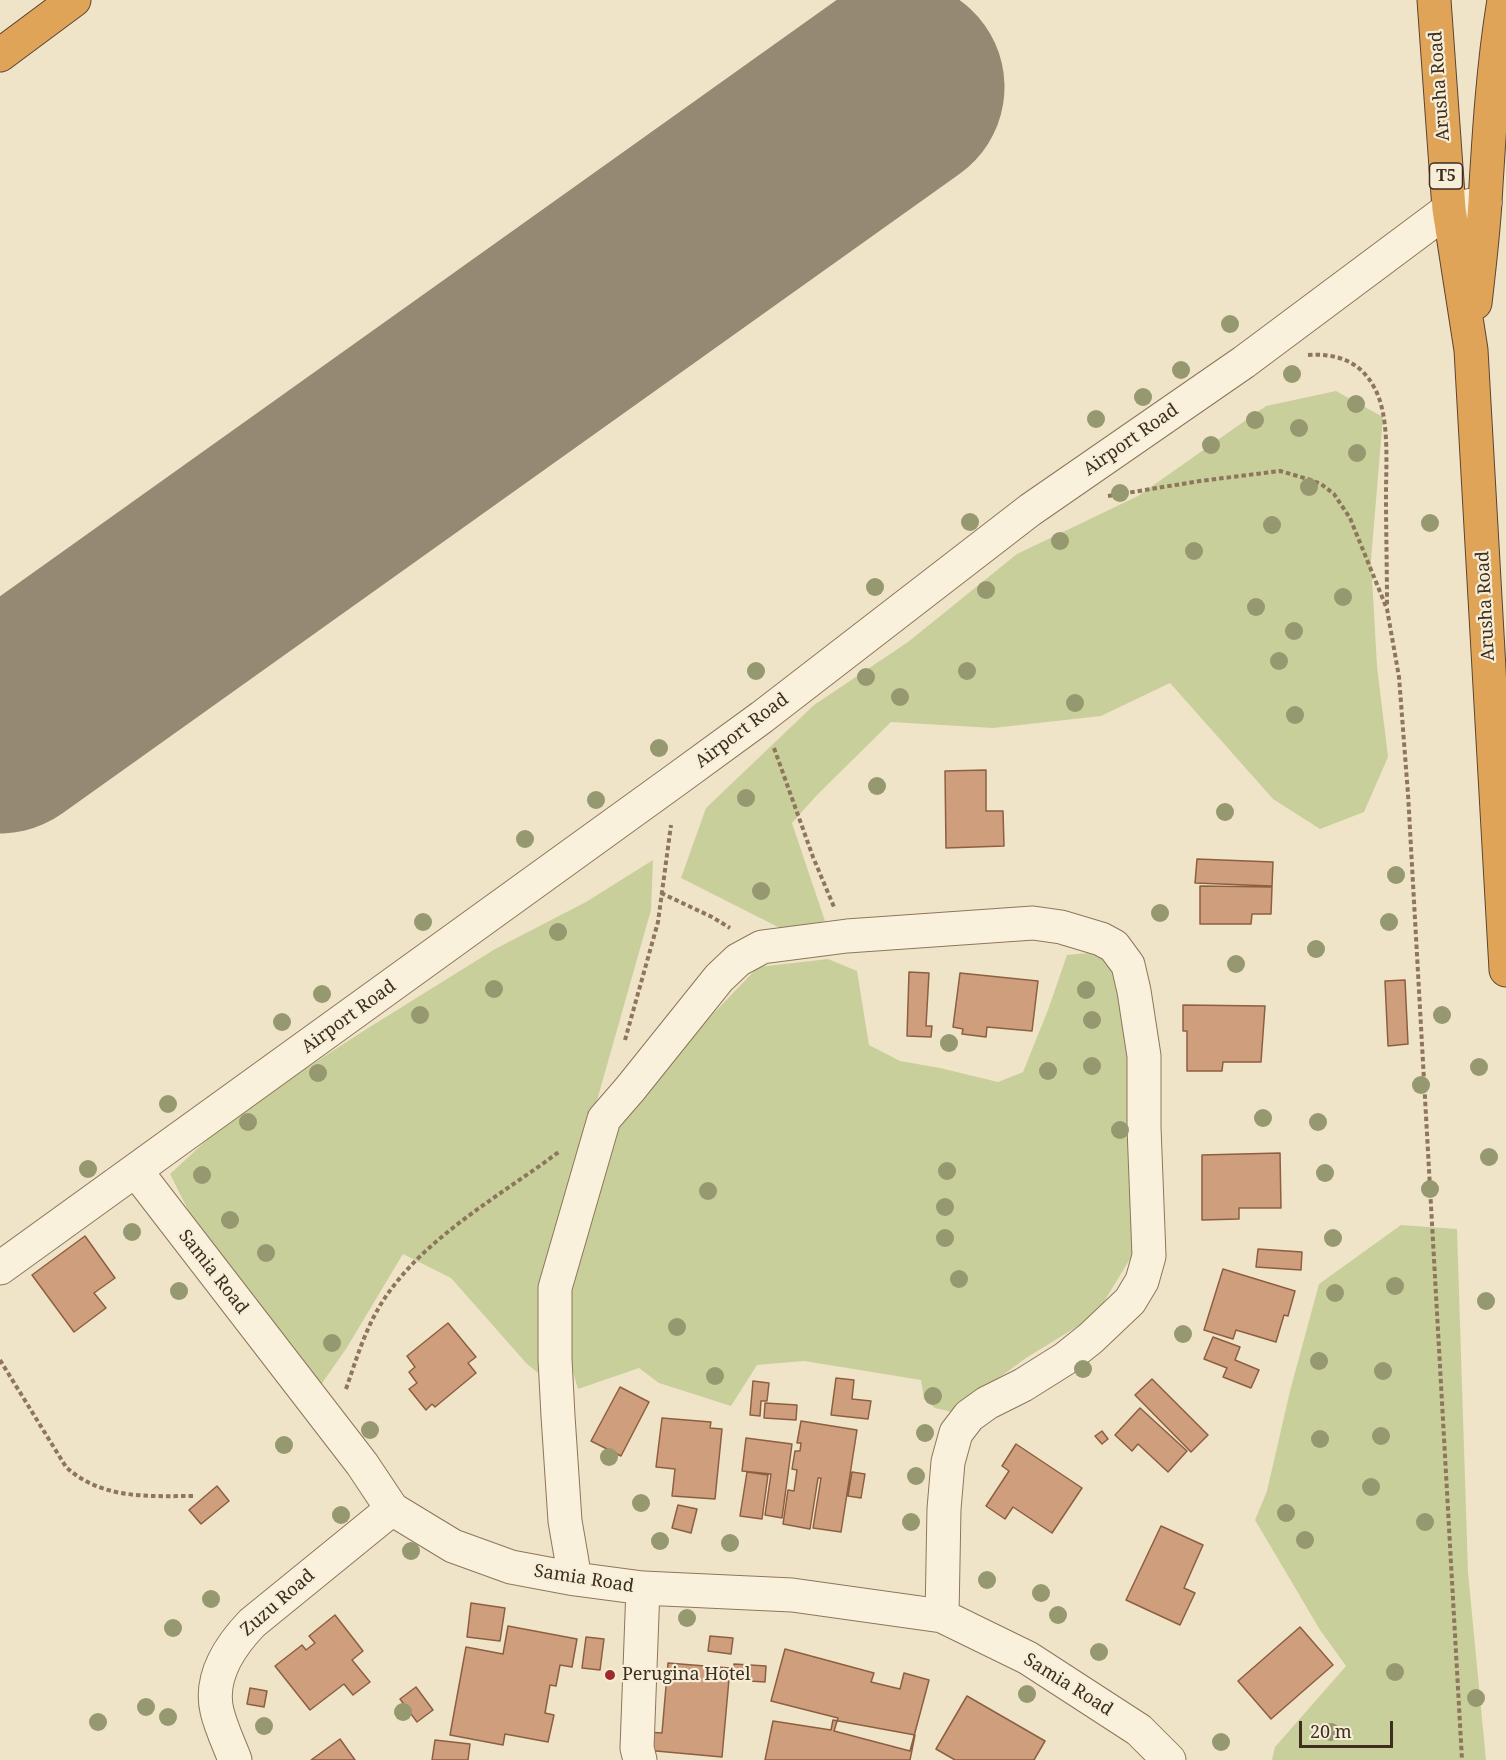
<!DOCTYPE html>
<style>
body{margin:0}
#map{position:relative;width:1506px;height:1760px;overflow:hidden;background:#f0e4c8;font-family:"Noto Serif",serif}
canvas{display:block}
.scale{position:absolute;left:1299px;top:1721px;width:94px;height:27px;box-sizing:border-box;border:3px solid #3d2e20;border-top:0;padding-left:8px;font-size:18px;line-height:21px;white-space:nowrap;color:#3d2e20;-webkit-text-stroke:4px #f7eed8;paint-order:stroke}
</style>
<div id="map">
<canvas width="1506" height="1760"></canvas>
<div class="scale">20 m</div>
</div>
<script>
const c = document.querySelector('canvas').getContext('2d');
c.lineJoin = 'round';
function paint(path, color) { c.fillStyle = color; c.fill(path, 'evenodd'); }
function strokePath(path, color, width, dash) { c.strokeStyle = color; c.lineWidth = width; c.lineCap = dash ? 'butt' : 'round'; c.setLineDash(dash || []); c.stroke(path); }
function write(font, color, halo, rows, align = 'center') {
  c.font = font + ' "Noto Serif",serif'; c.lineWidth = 4.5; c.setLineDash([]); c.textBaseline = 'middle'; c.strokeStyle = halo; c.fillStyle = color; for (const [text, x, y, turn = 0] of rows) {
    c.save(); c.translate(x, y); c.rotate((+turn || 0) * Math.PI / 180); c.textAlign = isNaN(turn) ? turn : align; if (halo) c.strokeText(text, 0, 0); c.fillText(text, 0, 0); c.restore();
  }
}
const green = new Path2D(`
 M1336,391l47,26 -12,143 6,106 11,91 -24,55 -44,17 -47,-30 -103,-116 -69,33 -108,12 -102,-6 -74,73 -25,28 33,98 -43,8 -101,-51 25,-70 108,-103 94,-63 109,-88 121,-58 128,-90z
 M653,860l-2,50 -74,261 -35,205 -15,-12 -76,-86 -48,-24 -57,95 -26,37 -121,-154 -29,-58 64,-59 131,-85 130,-81 91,-47z
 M1088,953l27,10 10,74 6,66 8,141 -43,71 -70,43 -74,54 -17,-4 -11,-9 -3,-19 -117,-19 -47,4 -26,41 -72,-23 -20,-15 -61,21 -11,-37 7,-92 38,-122 54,-75 92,-96 70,-8 29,12 12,74 31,16 40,7 58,14 25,-10 25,-62 19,-55z
 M1401,1225l56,4 11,343 18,188h-214l3,-13 71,-81 -26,-36 -65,-110 12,-29 23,-100 29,-107z`);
const runway = new Path2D(`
 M0,727l898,-640`);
const building = new Path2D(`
 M986,770v41h17l1,35 -58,2 -1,-77z
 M1197,859l76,3 -1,24 -77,-3z
 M1200,886l72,1 -1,27h-19l-1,10h-51z
 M909,972l20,1 -3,53h6l-1,11 -24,-1z
 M960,973l78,8 -6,50 -45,-4 -1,10 -24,-3 1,-5 -10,-2z
 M1405,980l3,64 -20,2 -3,-65z
 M1183,1005l82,1 -4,56h-38l-1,9h-35v-40h-4z
 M1280,1153l1,55h-42v11l-37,1v-65z
 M85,1236l30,42 -21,15 12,15 -32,24 -42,-57z
 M1258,1249l44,3 -1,18 -45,-3z
 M1223,1269l72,22 -7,25 -4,-1 -8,27 -40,-12 -3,9 -29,-9z
 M448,1323l28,34 -8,6 8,10 -41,34 -3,-3 -6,6 -17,-21 8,-6 -8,-11 6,-5 -8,-11z
 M1213,1337l27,10 -5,13 24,10 -8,18 -28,-11 4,-9 -23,-9z
 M836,1378l18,2 -2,19 19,2 -3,18 -37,-4z
 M1152,1379l56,56 -17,17 -56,-57z
 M753,1381l16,2 -2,18h-6l-1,15 -10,-1z
 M620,1387l29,15 -28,54 -30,-15z
 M765,1403l32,2 -1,15 -32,-2z
 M1140,1408l47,43 -19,21 -30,-28 -6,7 -17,-16z
 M662,1418l49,4 -1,6 12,1 -7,70 -43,-3 3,-27 -19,-2z
 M801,1421l56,9 -16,102 -28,-4 8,-50h-3l-8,51 -27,-5 5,-34 6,1 3,-21 -5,-1 3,-18h5l1,-8h-4z
 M1102,1431l6,8 -6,5 -7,-8z
 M746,1438l46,6 -10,74 -17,-3 6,-41 -29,-3z
 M1016,1444l66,44 -30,45 -39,-26 -8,12 -19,-13 23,-35 -7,-5z
 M747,1472l21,3 -6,44 -22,-3z
 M852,1472l13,2 -4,24 -13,-2z
 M217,1486l12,15 -28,23 -12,-14z
 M678,1505l19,4 -6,24 -19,-5z
 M1161,1526l42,19 -19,43 11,5 -15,32 -54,-25z
 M471,1603l34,5 -5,33 -33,-4z
 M335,1615l28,36 -11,9 18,22 -17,13 -9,-11 -34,26 -35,-44 27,-21 4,5 9,-7 -6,-7z
 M508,1626l69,13 -5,28 -12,-2 -4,21 -6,-1 -5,28 9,2 -6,27 -43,-8 -2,11 -53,-10 16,-88 37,7z
 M1300,1627l33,38 -62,54 -33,-38z
 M710,1636l23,2 -2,16 -23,-3z
 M586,1637l18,2 -4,31 -18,-2z
 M785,1649l89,24 -3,9 29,7 4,-16 25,7 -19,71 -76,-20 4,-13 -67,-17z
 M668,1663l62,5 -8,89 -77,-7 2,-18 15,1z
 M734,1664l32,2 -1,16 -32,-2z
 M416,1687l17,23 -16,12 -17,-23z
 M250,1688l17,3 -3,16 -17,-3z
 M967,1696l78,45 -11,19h-79l-19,-11z
 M833,1720l82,15 -5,25h-145l8,-39 58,9z
 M340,1739l15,21h-44l7,-5z
 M435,1740l35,4 -2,16h-36z`);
const path = new Path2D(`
 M1308,355c28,-2 52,6 66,32 16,28 12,76 12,108 0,37 1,74 1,110
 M1108,496l92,-15 80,-10 28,8 13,5 13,10 16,24 37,91 12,68 9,117 54,966
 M774,748l39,109 21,50
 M661,893l51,24 18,11
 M625,1040l33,-118 13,-97
 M0,1360l66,107c36,33 83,29 129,29
 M346,1389c10,-29 19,-59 35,-85 41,-66 118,-107 179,-153`);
const street = new Path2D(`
 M136,1171l226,293 30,45 61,37 58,21 64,12 68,9 149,7 150,21 86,42 111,72 30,30
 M0,1268l677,-489 85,-62 268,-207 214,-148 205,-153 36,-6
 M575,1579l-10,-58 -7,-105 -3,-57v-71l49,-169 26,-30 89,-111 19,-18 24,-13 85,-11 186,-13 28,4 40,12 13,7 14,19 6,26 10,65v71l5,129 -7,25 -12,20 -39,37 -25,20 -43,27 -36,18 -18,13 -13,17 -8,29 -4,47 -2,107
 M235,1760c-6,-16 -14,-32 -18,-49 -8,-34 13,-65 35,-88l140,-114
 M640,1760l-3,-12 6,-160`);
const highway = new Path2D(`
 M1434,0l15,209 22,141 35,620
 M0,55l74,-55
 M1475,303c4,-34 8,-68 10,-101 4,-68 8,-135 19,-202`);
const trees = [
 [1230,324],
 [1181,370],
 [1292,374],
 [1143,397],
 [1356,404],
 [1096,419],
 [1255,420],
 [1299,428],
 [1211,445],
 [1357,453],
 [1309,487],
 [1120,493],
 [970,522],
 [1430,523],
 [1272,525],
 [1060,541],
 [1194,551],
 [875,587],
 [986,590],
 [1343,597],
 [1256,607],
 [1294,631],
 [1279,661],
 [756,671],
 [967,671],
 [866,677],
 [900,697],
 [1075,703],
 [1295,715],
 [659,748],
 [877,786],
 [746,798],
 [596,800],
 [1225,812],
 [525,839],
 [1396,875],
 [761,891],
 [1160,913],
 [423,922],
 [1389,922],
 [558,932],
 [1316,949],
 [1236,964],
 [494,989],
 [1086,990],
 [322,994],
 [420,1015],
 [1442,1015],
 [1092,1020],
 [282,1022],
 [949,1043],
 [1092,1066],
 [1479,1067],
 [1048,1071],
 [318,1073],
 [1421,1085],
 [168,1104],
 [1263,1118],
 [248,1122],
 [1318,1122],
 [1120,1130],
 [1489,1157],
 [88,1169],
 [947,1171],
 [1325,1173],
 [202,1175],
 [1430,1189],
 [708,1191],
 [945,1207],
 [230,1220],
 [132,1232],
 [945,1238],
 [1333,1238],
 [266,1253],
 [959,1279],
 [1395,1286],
 [179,1291],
 [1335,1293],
 [1486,1301],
 [677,1327],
 [1183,1334],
 [332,1343],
 [1319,1361],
 [1083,1369],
 [1383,1371],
 [715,1376],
 [933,1396],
 [370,1430],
 [925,1433],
 [1381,1436],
 [1320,1439],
 [284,1445],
 [609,1457],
 [916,1476],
 [1371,1487],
 [641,1503],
 [1286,1513],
 [341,1515],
 [911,1522],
 [1425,1522],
 [1305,1540],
 [660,1541],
 [730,1543],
 [411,1551],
 [987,1580],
 [1041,1593],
 [211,1599],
 [1058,1615],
 [687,1618],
 [173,1628],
 [1099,1652],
 [1395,1672],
 [1027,1694],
 [1476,1698],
 [146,1707],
 [403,1712],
 [168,1717],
 [98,1722],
 [264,1726],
 [1331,1732],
 [1221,1742]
];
const markers = [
 [610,1675,6,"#9e2a2b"]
];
const shields = [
 [1446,176,33]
];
const shieldNames = [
 ["T5",1446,176]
];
const streetNames = [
 ["Arusha Road",1440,86,-94],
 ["Airport Road",1131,440,-35],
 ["Arusha Road",1486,606,-93],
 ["Airport Road",742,731,-37],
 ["Airport Road",349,1017,-36],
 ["Samia Road",213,1272,52],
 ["Samia Road",584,1579,9],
 ["Zuzu Road",278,1603,-41],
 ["Samia Road",1068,1685,32]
];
const poiNames = [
 ["Perugina Hotel",622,1675]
];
paint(green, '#c9cf9b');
strokePath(runway, '#968974', 213);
paint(building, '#cf9f7d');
strokePath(building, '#8d5f41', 1.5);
strokePath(street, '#8d765c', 35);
strokePath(highway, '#5b4430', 35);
strokePath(path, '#8d765c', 4, [4.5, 3]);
strokePath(street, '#faf1dc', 33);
strokePath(highway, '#e0a458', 33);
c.fillStyle = '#96986f';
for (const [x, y] of trees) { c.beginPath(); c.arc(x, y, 9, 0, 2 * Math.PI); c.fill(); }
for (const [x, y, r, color] of markers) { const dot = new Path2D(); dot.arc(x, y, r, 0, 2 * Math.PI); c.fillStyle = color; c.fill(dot); strokePath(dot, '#f7eed8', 2); }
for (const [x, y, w] of shields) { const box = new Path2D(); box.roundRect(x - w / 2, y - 13, w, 26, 4.5); c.fillStyle = '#f7eed8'; c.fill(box); strokePath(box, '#3d2e20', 1.5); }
write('bold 16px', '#3d2e20', null, shieldNames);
write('18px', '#3d2e20', '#f7eed8', streetNames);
write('18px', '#3d2e20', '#f7eed8', poiNames, 'left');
</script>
